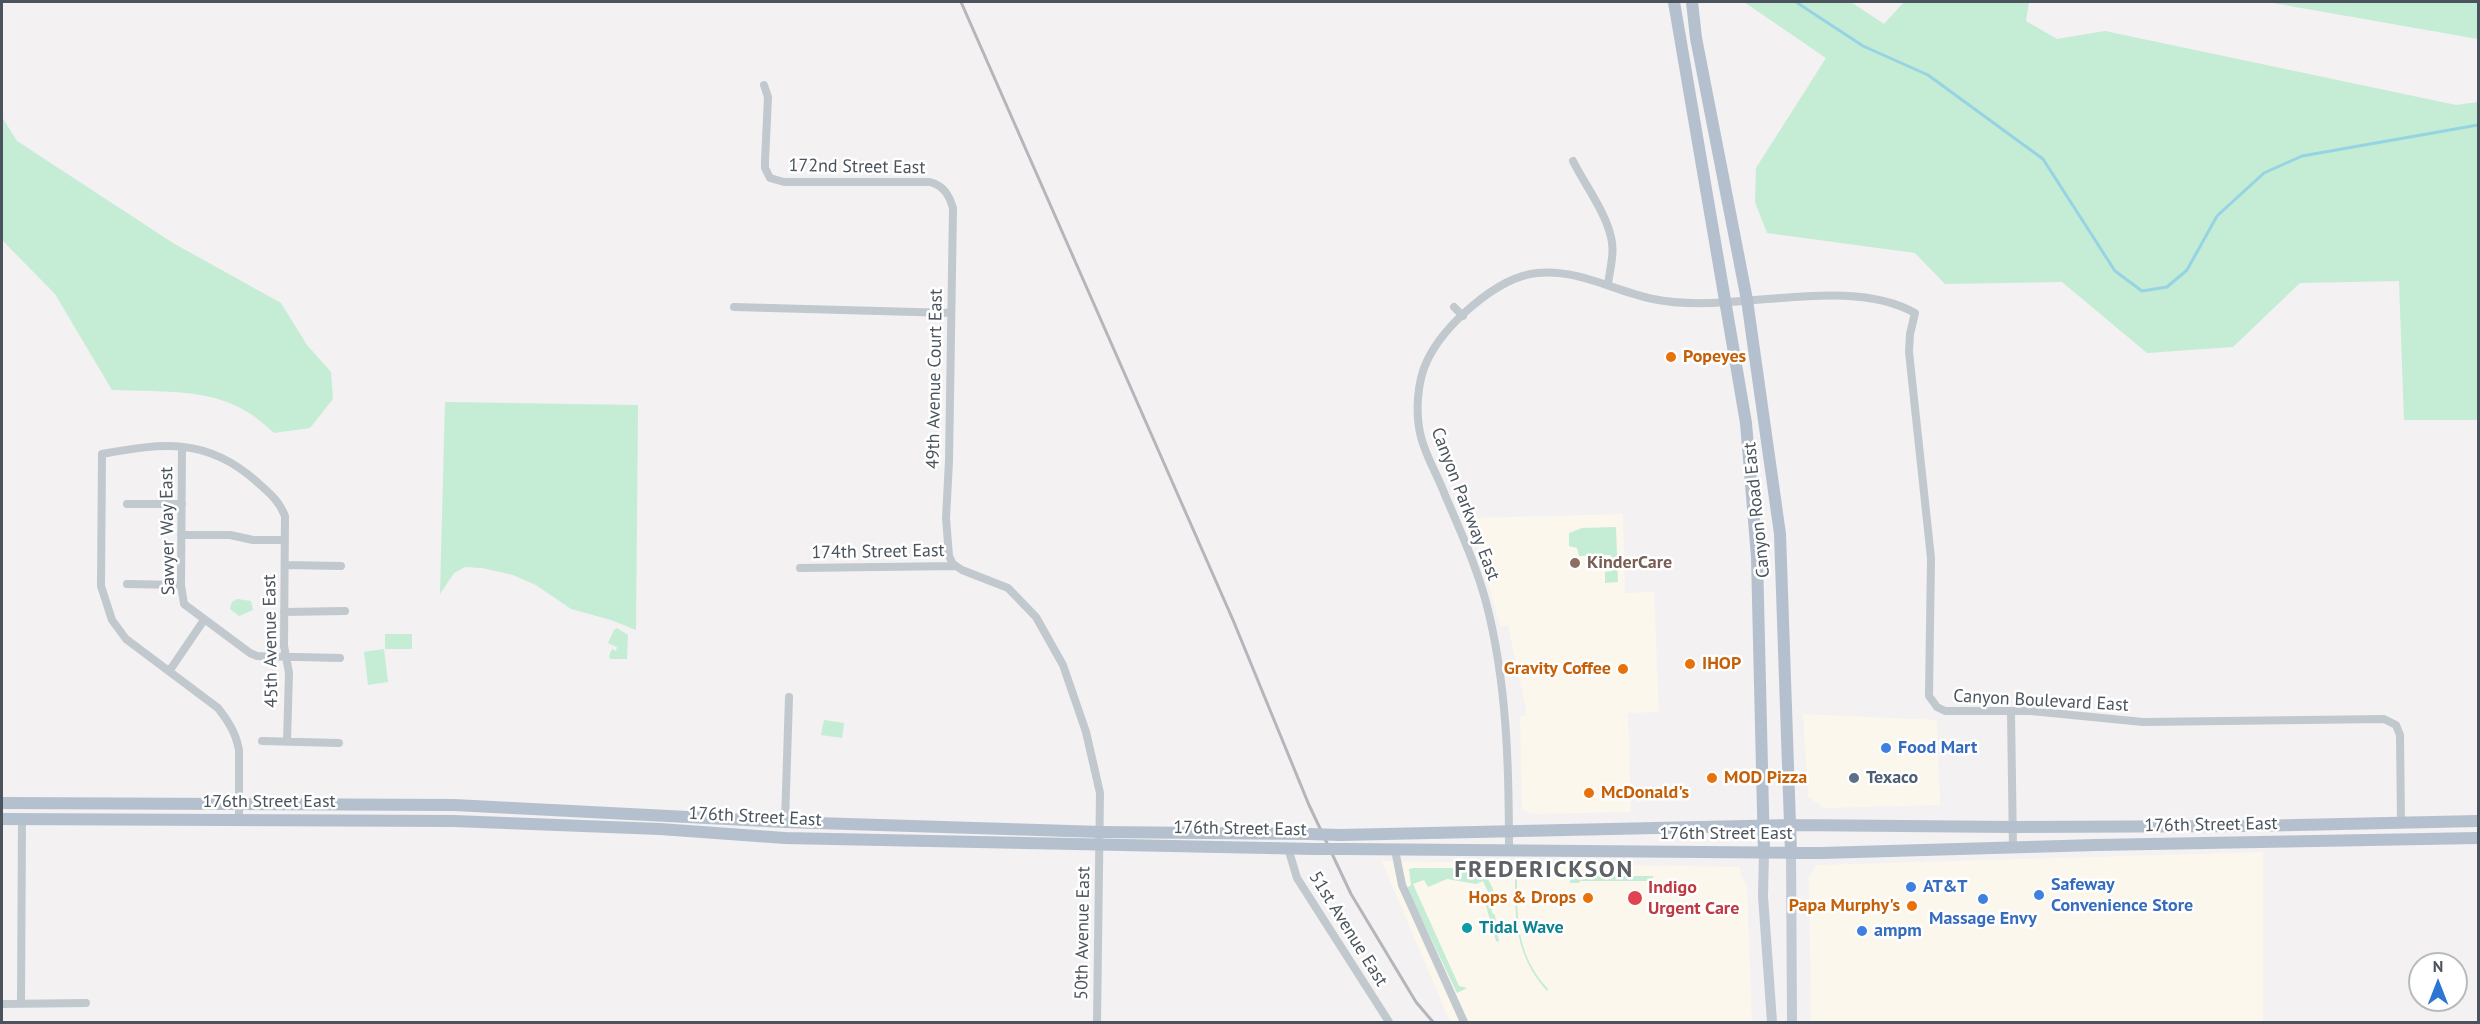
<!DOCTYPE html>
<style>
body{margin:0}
#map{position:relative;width:2480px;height:1024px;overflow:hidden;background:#f3f1f1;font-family:"PT Sans",sans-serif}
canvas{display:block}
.frame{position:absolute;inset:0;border:3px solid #4b545d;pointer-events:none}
.north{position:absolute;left:2408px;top:952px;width:60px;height:60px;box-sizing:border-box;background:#fff;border:2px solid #b7bbbe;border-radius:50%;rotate:0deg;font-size:16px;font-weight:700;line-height:24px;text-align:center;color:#4b545d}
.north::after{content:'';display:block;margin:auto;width:21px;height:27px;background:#2b75d3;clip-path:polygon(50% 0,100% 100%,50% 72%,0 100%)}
</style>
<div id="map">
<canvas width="2480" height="1024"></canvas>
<div class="frame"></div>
<div class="north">N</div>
</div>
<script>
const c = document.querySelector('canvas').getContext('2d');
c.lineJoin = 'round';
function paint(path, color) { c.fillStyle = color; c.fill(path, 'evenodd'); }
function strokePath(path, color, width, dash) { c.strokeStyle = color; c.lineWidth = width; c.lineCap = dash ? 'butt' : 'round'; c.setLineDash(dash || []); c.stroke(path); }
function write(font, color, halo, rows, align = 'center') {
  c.font = font + ' "PT Sans",sans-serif'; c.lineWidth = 5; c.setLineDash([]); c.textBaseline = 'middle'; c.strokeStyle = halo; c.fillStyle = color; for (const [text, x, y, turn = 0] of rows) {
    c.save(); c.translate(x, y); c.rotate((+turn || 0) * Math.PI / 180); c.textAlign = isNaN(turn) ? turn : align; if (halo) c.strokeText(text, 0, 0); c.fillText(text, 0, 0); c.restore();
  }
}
const commercial = new Path2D(`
 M1623,514l2,79 29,-1 5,120 -31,1 3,99 -100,2 -9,-5 -2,-93 7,-1 -19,-89h-8l-30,-108z
 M1803,714l134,6 3,85 -116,3 -16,-11z
 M2263,852v170h-452l-2,-146 8,-11z
 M1382,861l358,6 1,9 6,10 5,136h-302z`);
const green = new Path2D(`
 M1744,2h107l33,22 20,-22h125l-3,19 31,18 48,-8 351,74 22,-3v318h-74l-5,-139 -99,2 -67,64 -86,6 -85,-71 -117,2 -30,-31 -148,-20 -12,-31 1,-34 70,-110z
 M2267,2h211v37z
 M2,117l15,24 156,102 108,60 26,42 24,27 2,27 -23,29 -36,5c-48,-48 -99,-40 -162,-43l-57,-96 -53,-54z
 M445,402l193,3 -2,225 -25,-10 -40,-11 -35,-24 -23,-10 -31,-7 -17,-1 -11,6 -14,21z
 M1616,527l2,55 -13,1v-11l7,-1 -1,-16 -32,1 -2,-8 -8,-2v-13l13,-5z
 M237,599l14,2 2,9 -14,6 -9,-7 2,-7z
 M617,628l11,7 -1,24h-17l-1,-3 3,-7 4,2 1,-4 -9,-4 6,-13z
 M385,634h27v15h-27z
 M384,649l4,33 -20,3 -4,-33z
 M824,720l20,3 -2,15 -21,-3z
 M1414,868h62c13,9 19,20 19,36l-4,1 1,8 3,2 4,27 -3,-1 -10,-35v-6l4,-4 -7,-15 -7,3 -29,-5 -19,8 -4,-7 -11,4 46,102 8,2 -10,5 -50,-105 4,-3 -2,-16z
 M1515,871h2c0,45 -2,82 31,118l-1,2c-33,-37 -32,-74 -32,-120z
 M1570,876h83l-1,11h-3v-6h-69l-1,2h-9z`);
const stream = new Path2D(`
 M1796,2l67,44 65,29 115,84 72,112 27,20 25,-4 20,-17 30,-54 47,-43 38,-17 176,-31`);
const minor = new Path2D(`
 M764,85l4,12 -3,64v7l5,10 14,4h146c14,4 19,13 23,26l-4,253 -3,57 3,38 4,8 9,6 46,18 28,29 27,48 23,67 14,61 -3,229
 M1573,161c12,24 32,50 38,76 4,15 -1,32 -3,47
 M734,307l217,6
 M1454,307l9,9
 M182,447l-1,138 3,19 66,49 7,3 83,2
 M127,504h55
 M181,535h49l23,5h32
 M285,565l56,1
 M800,568l156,-2
 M127,584l54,1
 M284,612l61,-1
 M170,670l34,-50
 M2011,713l2,135
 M262,741l77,2
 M239,820v-70c-3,-17 -11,-29 -21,-42l-92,-69 -14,-19 -11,-34 1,-132c61,-11 104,-17 154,27 12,11 23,19 29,35l-1,130 5,27 -2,68
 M785,822l4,-125
 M1288,848l9,30 92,144
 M1509,849c0,-82 -2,-167 -23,-247 -10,-37 -26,-72 -41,-107 -7,-19 -19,-38 -24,-58 -6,-23 -4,-55 6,-76 17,-36 70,-84 110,-88 42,-4 77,18 116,26 78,17 192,-26 262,14l-5,21 -1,18 22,206 -2,138 8,11 8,4h86l112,11 241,-3 12,6 4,10 1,88
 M1395,850l7,35 62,137
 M2,1004l84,-1
 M21,1004l1,-185`);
const secondary = new Path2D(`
 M1764,853l-1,43 9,126
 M1791,853l1,169`);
const primary = new Path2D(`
 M1674,2l72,421 11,134 7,296
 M1692,2l4,36 51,262 33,234 11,319
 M2,803l452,2 331,17 316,10 208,2
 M2,819l452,2 206,8 125,9 530,11
 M1340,835l451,-10 222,2 238,-1 227,-5
 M1346,849l475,4 275,-8 382,-7`);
const rail = new Path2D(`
 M961,2l272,618 76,185 42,89 65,108 17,20`);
const primaryBridge = new Path2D(`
 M1309,834l31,1
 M1315,849h31`);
const markers = [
 [1671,357,6,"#e8710a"],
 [1575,563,6,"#8d6e63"],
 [1690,664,6,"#e8710a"],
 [1623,669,6,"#e8710a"],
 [1886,748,6,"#3f7fe0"],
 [1712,778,6,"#e8710a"],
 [1854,778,6,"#5c6f8a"],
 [1589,793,6,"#e8710a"],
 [1911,887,6,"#3f7fe0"],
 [2039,895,6,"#3f7fe0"],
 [1588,898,6,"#e8710a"],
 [1635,898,8,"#e0444e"],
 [1983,899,6,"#3f7fe0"],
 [1912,906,6,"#e8710a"],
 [1467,928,6,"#0f9aa8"],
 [1862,931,6,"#3f7fe0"]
];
const streetNames = [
 ["172nd Street East",857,167,1],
 ["49th Avenue Court East",935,379,-89],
 ["Canyon Parkway East",1465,504,69],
 ["Canyon Road East",1757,510,-96],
 ["Sawyer Way East",168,531,-91],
 ["174th Street East",878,552,-1],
 ["45th Avenue East",271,641,-91],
 ["Canyon Boulevard East",2041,701,3],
 ["176th Street East",269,802],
 ["176th Street East",755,817,3],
 ["176th Street East",2211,825,-1],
 ["176th Street East",1240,829,1],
 ["176th Street East",1726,834],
 ["51st Avenue East",1348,929,58],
 ["50th Avenue East",1083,933,-89]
];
const foodNames = [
 ["Popeyes",1683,357],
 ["IHOP",1702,664],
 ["Gravity Coffee",1611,669,"right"],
 ["MOD Pizza",1724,778],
 ["McDonald's",1601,793],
 ["Hops & Drops",1576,898,"right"],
 ["Papa Murphy's",1900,906,"right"]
];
const educationNames = [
 ["KinderCare",1587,563]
];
const shopNames = [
 ["Food Mart",1898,748],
 ["Safeway",2051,885],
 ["Convenience Store",2051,906],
 ["AT&T",1923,887],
 ["Massage Envy",1983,919,"center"],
 ["ampm",1874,931]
];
const serviceNames = [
 ["Texaco",1866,778]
];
const healthNames = [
 ["Indigo",1648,888],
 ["Urgent Care",1648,909]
];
const cultureNames = [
 ["Tidal Wave",1479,928]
];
const districtNames = [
 ["FREDERICKSON",1544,870]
];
paint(commercial, '#fbf7ed');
paint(green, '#c5ecd4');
strokePath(stream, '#96d4e4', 3);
strokePath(minor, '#c1c8ce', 8);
strokePath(secondary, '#c1c9d3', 10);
strokePath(primary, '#b4c0cd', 12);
strokePath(rail, '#b4b6bb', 3);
strokePath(primaryBridge, '#b4c0cd', 12);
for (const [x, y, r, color] of markers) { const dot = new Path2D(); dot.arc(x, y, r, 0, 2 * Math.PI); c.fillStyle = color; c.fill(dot); strokePath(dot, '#fff', 2); }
write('18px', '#4b545d', '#fff', streetNames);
write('bold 18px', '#c56008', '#fff', foodNames, 'left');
write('bold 18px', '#785e54', '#fff', educationNames, 'left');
write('bold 18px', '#366cbe', '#fff', shopNames, 'left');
write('bold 18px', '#4e5e75', '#fff', serviceNames, 'left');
write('bold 18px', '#be3a42', '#fff', healthNames, 'left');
write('bold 18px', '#0d838f', '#fff', cultureNames, 'left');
c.letterSpacing = '1.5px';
write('bold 24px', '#5e6165', '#fff', districtNames);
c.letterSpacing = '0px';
</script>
